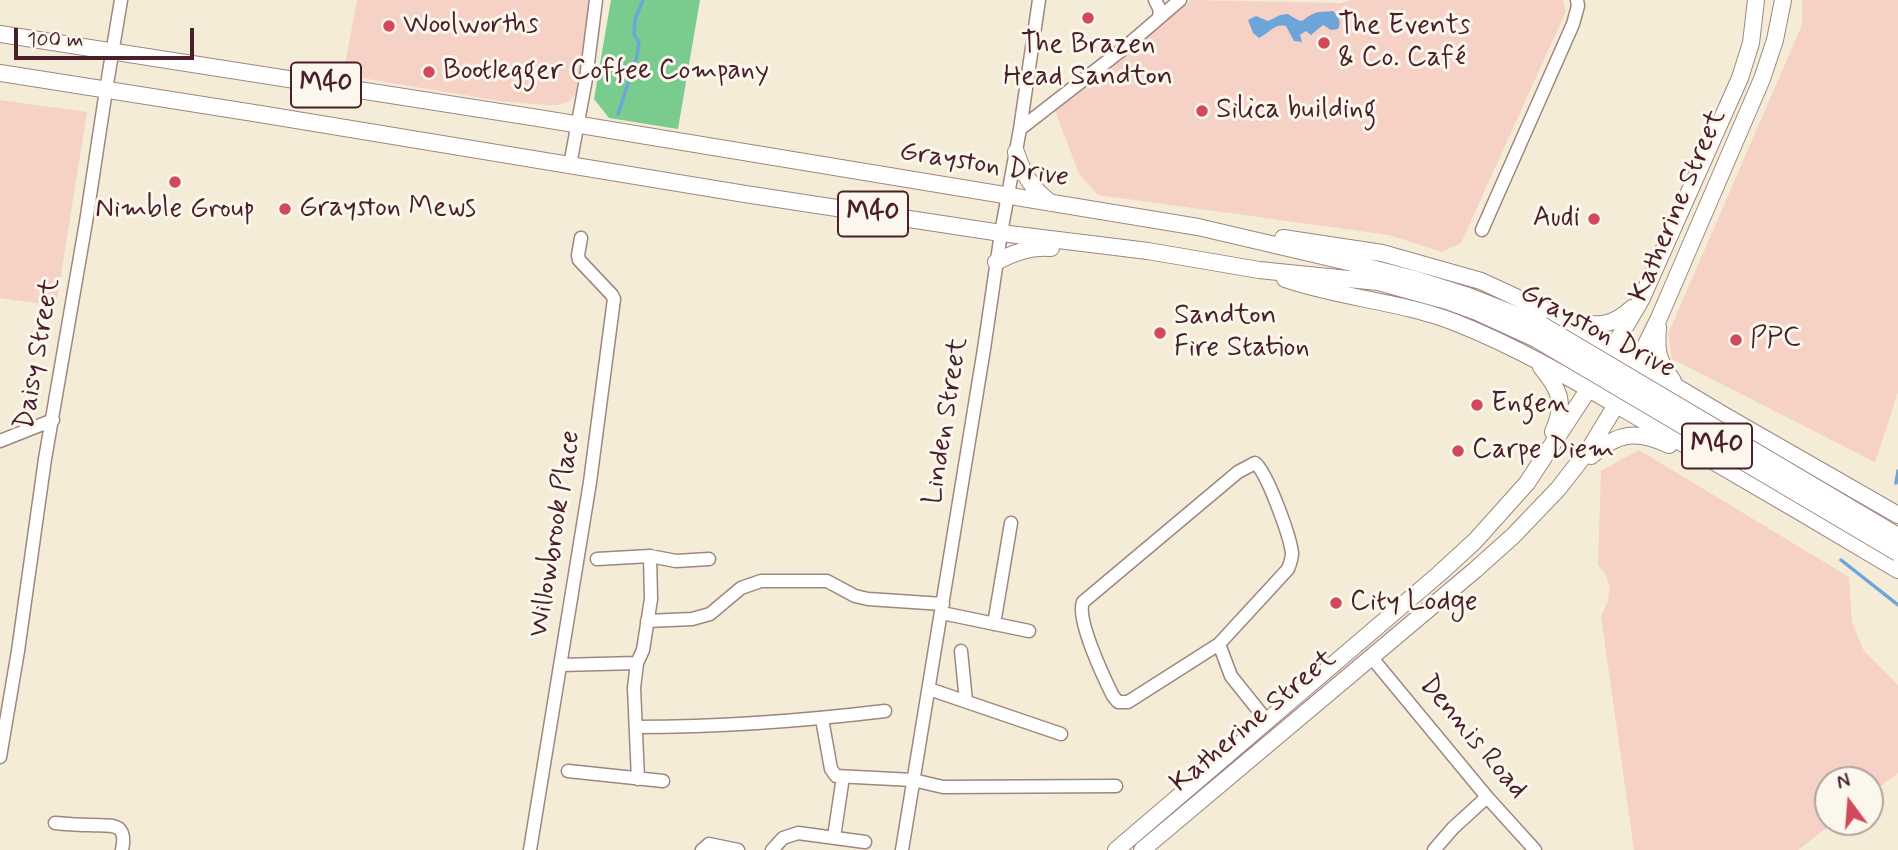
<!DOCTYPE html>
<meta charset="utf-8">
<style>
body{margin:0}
#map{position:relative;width:1898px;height:850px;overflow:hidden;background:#f4ecd6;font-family:Mynerve,sans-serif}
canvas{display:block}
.north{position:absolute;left:1814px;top:766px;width:70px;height:70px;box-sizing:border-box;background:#fbf7ec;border:2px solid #b4a19f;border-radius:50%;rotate:344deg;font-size:19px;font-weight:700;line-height:28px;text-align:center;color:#4a1f2b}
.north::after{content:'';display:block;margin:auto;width:24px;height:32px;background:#d1495b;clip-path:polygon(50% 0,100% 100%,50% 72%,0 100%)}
.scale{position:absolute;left:14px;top:28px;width:180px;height:32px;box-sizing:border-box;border:4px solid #4a1f2b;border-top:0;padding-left:9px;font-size:21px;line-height:24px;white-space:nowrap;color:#4a1f2b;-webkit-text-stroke:5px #fbf7ec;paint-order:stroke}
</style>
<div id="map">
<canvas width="1898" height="850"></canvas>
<div class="north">N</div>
<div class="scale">100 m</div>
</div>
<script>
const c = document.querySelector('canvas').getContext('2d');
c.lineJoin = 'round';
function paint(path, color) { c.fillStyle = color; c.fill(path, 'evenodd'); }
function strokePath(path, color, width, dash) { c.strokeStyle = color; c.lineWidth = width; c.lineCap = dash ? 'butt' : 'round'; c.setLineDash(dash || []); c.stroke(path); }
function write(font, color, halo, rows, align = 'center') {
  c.font = font + ' Mynerve,sans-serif'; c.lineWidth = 6; c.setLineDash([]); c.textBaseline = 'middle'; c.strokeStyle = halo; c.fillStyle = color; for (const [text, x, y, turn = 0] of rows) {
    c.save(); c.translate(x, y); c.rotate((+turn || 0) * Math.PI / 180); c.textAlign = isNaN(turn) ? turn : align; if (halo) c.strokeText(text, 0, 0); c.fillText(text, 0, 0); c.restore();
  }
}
const built = new Path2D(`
 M357,0h233l-14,94 -8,8 -10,3h-12l-46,-4 -157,-26z
 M1191,0l151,3 9,-3h212l3,11 -105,232 -19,9 -53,-17 -291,-40 -19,-21 -24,-64z
 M1802,0h96v392l-23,70 -203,-103 -4,-25 134,-309z
 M0,100l87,12 -31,194 -56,-8z
 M1639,450l210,127 3,46 12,28 34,34v88l-28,21v-14h-42v42h6l-36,28h-164l-33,-234 7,-15 2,-15 -5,-12 -7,-9 3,-94z`);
const green = new Path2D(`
 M611,0h89l-22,129 -69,-11 -15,-19z`);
const water = new Path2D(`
 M1333,11c5,5 9,11 5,18l-7,1 -8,-5 -12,10 -5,-4 -6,4 2,7 -8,-1 -8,-15c-11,-3 -17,7 -27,12l-6,-5 -5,-13 8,-4 12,5 12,-6 8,-1c19,12 10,6 27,-1 5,-2 13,-1 18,-2z`);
const stream = new Path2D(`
 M618,114l19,-58 2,-13 -5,-9 1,-15 8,-19
 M1896,483l2,-12
 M1841,560l57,45`);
const minor = new Path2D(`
 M1155,0l5,10 -1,7
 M1020,129l103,-80 57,-49
 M570,165l16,-86 10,-79
 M1482,230l91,-206 5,-18 -1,-6
 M0,441l53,-21
 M1255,463c12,9 35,73 37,90 0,5 -2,11 -4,16l-69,75 -91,58h-10l-5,-6c-9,-18 -37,-77 -30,-94l155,-130z
 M597,559l53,-3 26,5 33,-2
 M942,613l87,18
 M647,621l45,-2 18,-5 31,-26 20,-7h66l28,15 13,3 75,5
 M994,624l17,-101
 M1219,644l12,32 36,45
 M961,651l5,50
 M1372,658l115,139 48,53
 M561,665l76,-2
 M929,689l132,45
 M822,719l9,50 5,7 77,4 30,7 173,-1
 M636,727c83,0 166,-6 249,-16
 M0,757l18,-106 27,-192 41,-237 20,-132 15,-90
 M568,771l95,10
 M638,779l-4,-91 3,-25 6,-13 8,-51 -1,-43
 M55,823c11,1 23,2 35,2 21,1 38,-4 32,25
 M834,837l9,-60
 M530,850l60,-368 24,-183 -2,-4 -33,-35 -1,-5 3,-17
 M702,850l7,-6 29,6
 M772,850l11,-12 15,-5 67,9
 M902,850l82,-501 17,-116 19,-104 19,-129
 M1434,850l19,-22 34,-31`);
const major = new Path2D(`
 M0,34l538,84 660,109 154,36 62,16 54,17 74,29
 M0,73l260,41 485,80 256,39 147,18 111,19 119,12 69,19 30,11 59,27
 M1016,152c7,22 16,37 35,51
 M1283,238l99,15 99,28 82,38 159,95 176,101
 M996,262c18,-10 35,-16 55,-14
 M1285,279c55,19 114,22 169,43 69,27 133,66 197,103 83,48 165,96 247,145
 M1575,322c24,5 39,3 57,-14
 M1658,327c-2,25 0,34 15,54
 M1541,367c19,23 25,36 12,65
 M1591,456c27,-24 47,-26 78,-11
 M1116,850l323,-276 36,-33 52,-58 61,-93 53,-90 99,-222 11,-35 5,-43
 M1142,850l333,-280 38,-34 45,-47 32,-41 26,-43 43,-87 103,-239 13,-39 8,-40`);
const majorBridge = new Path2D(`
 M1542,325l356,211
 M1536,339l362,214`);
const markers = [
 [1088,18,7,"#d1495b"],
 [389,26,7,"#d1495b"],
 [1324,43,7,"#d1495b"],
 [429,72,7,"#d1495b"],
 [1202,111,7,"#d1495b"],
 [175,182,7,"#d1495b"],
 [285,209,7,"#d1495b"],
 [1594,219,7,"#d1495b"],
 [1160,333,7,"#d1495b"],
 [1736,340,7,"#d1495b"],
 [1477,405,7,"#d1495b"],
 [1458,451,7,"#d1495b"],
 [1336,603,7,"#d1495b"]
];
const shields = [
 [326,85,70],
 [873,214,70],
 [1717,446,70]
];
const shieldNames = [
 ["M40",326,85],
 ["M40",873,214],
 ["M40",1717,446]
];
const poiNames = [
 ["Woolworths",403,26],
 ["The Events",1338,27],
 ["& Co. Café",1338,59],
 ["The Brazen",1088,46,"center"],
 ["Head Sandton",1088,78,"center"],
 ["Bootlegger Coffee Company",443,72],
 ["Silica building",1216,111],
 ["Grayston Mews",299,209],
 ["Nimble Group",175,210,"center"],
 ["Audi",1580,219,"right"],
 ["Sandton",1174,317],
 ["Fire Station",1174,349],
 ["PPC",1750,340],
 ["Engen",1491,405],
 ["Carpe Diem",1472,451],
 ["City Lodge",1350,603]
];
const streetNames = [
 ["Grayston Drive",984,166,9],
 ["Katherine Street",1679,206,-67],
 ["Grayston Drive",1597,332,28],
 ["Daisy Street",39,354,-80],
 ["Linden Street",947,421,-81],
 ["Willowbrook Place",556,534,-81],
 ["Katherine Street",1254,722,-40],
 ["Dennis Road",1472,738,50]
];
paint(built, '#f6d1c5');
paint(green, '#7acc8e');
paint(water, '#6da5db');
strokePath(stream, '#6da5db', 3.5);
strokePath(minor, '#9f8680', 15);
strokePath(major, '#9f8680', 18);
strokePath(minor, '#fff', 12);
strokePath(major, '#fff', 16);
strokePath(majorBridge, '#9f8680', 18, []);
strokePath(majorBridge, '#fff', 16);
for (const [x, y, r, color] of markers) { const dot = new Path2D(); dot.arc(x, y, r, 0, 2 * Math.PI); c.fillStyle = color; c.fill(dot); strokePath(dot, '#fbf7ec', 2.5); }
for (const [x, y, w] of shields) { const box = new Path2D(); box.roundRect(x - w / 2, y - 22.5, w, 45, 5); c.fillStyle = '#fbf7ec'; c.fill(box); strokePath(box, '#4a1f2b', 2); }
write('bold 26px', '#4a1f2b', null, shieldNames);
write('28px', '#4a1f2b', '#fbf7ec', poiNames, 'left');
write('28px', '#4a1f2b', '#fbf7ec', streetNames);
</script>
